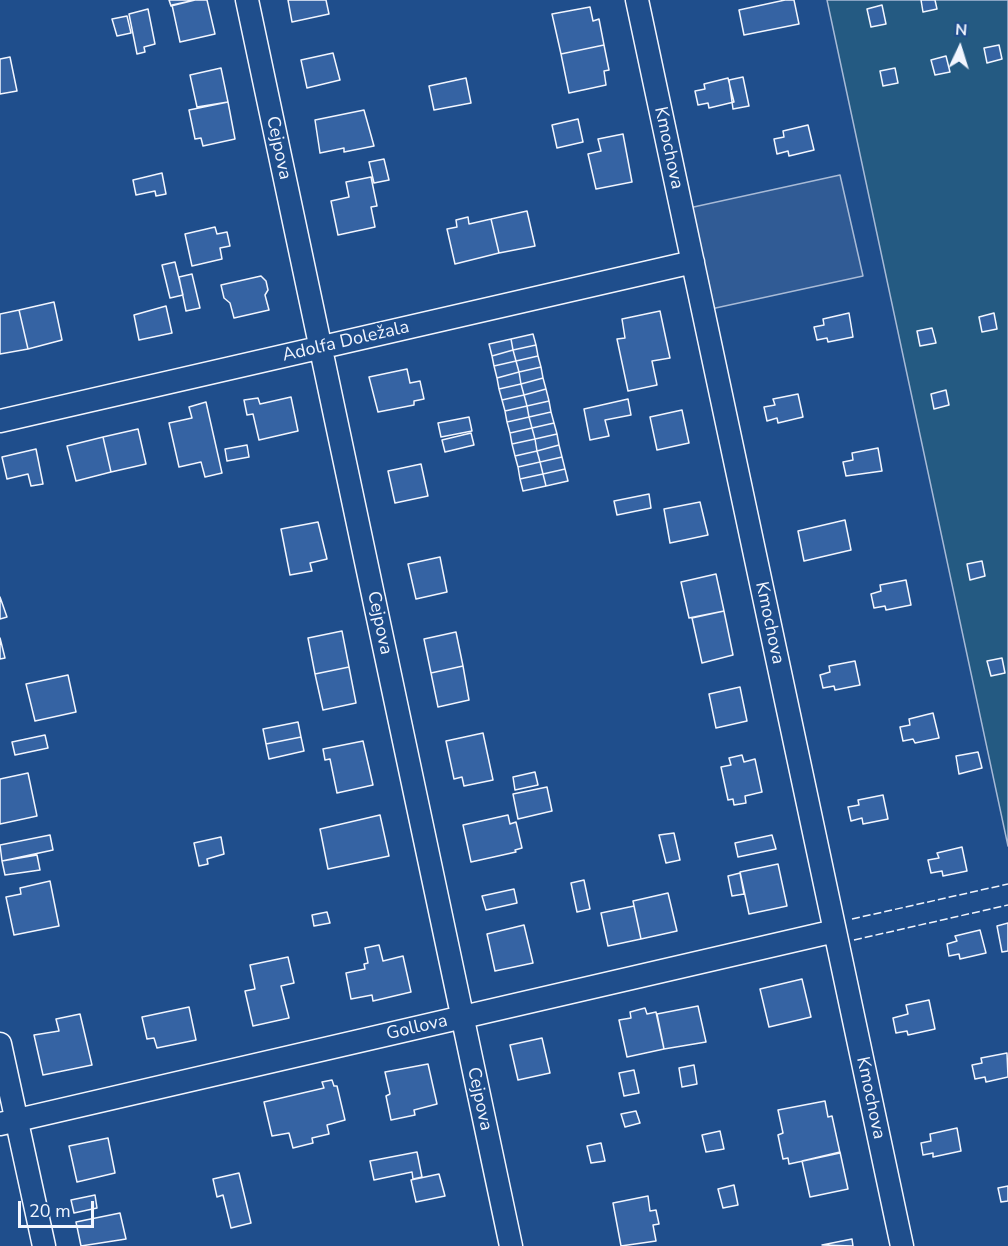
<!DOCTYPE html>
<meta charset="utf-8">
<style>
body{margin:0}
#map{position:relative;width:1008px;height:1246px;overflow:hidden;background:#1f4e8c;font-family:"Nunito Sans",sans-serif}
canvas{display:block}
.north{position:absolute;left:930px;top:18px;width:60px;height:60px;-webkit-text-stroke:4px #1f4e8c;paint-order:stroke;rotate:4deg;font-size:16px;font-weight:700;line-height:24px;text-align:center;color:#f2f6ff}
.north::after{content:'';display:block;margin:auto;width:21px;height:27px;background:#f2f6ff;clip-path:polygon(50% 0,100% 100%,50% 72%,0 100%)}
.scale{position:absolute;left:18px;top:1201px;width:76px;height:27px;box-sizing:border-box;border:3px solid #f2f6ff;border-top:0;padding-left:8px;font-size:18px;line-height:21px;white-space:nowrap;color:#f2f6ff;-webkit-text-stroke:4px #1f4e8c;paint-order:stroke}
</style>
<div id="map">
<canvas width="1008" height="1246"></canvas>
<div class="north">N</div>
<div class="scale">20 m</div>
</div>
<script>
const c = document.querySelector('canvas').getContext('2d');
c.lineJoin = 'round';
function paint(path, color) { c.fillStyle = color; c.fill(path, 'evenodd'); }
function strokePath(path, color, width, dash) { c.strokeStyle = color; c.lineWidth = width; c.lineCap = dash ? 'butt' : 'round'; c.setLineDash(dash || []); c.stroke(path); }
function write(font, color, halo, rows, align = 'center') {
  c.font = font + ' "Nunito Sans",sans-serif'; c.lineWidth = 4.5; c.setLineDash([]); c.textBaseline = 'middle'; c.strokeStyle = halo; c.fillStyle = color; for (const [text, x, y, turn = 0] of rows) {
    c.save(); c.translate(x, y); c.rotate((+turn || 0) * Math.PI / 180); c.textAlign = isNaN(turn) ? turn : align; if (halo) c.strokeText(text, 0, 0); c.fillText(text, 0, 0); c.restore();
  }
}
const green = new Path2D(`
 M827,0h181v846z`);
const parking = new Path2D(`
 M840,175l23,101 -152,33 -22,-101z`);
const building = new Path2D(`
 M169,0h26l-24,6z
 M195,0h12l8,34 -35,8 -8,-37z
 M288,0h38l3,14 -37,8z
 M785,0h9l5,24 -55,11 -5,-25z
 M921,0h14l2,9 -14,3z
 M882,5l4,19 -15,3 -4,-18z
 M590,7l3,14 6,-2 5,26 -43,9 -9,-40z
 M148,9l7,35 -11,3 1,5 -8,2 -8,-40z
 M127,16l4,17 -14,3 -5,-17z
 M604,45l5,25 -5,1 2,14 -37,8 -8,-39z
 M999,45l3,14 -15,4 -3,-15z
 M333,53l7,27 -33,8 -6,-28z
 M946,56l4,16 -15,3 -4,-15z
 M10,57l7,34 -17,3v-35z
 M221,68l7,34 -31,5 -7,-32z
 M895,68l3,15 -15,3 -3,-15z
 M743,77l6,29 -16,3 -4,-29z
 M466,78l5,25 -37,7 -5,-24z
 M728,78l6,24 -25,6 -1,-5 -10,2 -3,-14 10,-2 -1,-5z
 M228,102l7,37 -32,7 -2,-8 -6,1 -6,-29z
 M364,110l10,36 -30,6v-4l-24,5 -5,-33z
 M578,119l5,23 -26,6 -5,-23z
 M808,125l6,25 -25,6 -1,-5 -11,3 -3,-15 10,-2 -1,-6z
 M623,134l9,48 -36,7 -8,-35 13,-3 -3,-12z
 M384,159l5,21 -15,3 -5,-21z
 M162,173l4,21 -10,2 -1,-5 -19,4 -3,-15z
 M371,177l6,29 -6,1 4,20 -37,8 -7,-34 18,-4 -3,-15z
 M527,211l8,35 -36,7 -8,-34z
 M468,217l1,7 22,-5 8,34 -44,11 -8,-35 10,-2 -1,-7z
 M215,227l2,7 10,-2 3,14 -10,2 2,11 -30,7 -7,-32z
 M175,262l8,33 -13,3 -8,-33z
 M192,274l8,34 -14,3 -7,-34z
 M261,276l5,5 2,9 -3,5 4,15 -35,8 -4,-15 -6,-5 -3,-13z
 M54,302l8,38 -34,9 -9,-39z
 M166,306l6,27 -33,7 -5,-25z
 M19,310l9,39 -28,5v-40z
 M660,311l10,47 -18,3 5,24 -29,6 -11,-52 8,-1 -3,-19z
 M849,313l4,24 -25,5 -1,-4 -10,2 -3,-13 10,-2 -1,-6z
 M994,313l3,16 -15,3 -3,-15z
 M932,328l4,15 -16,3 -3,-15z
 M533,334l3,11 -23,5 -2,-11z
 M511,339l2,11 -21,6 -3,-12z
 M536,345l2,11 -22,5 -3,-11z
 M513,350l3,11 -22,5 -2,-10z
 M538,356l3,11 -22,5 -3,-11z
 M516,361l3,11 -22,6 -3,-12z
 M541,367l2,11 -22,6 -2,-12z
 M407,369l3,14 10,-2 4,18 -10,2v4l-36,7 -9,-35z
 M519,372l2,12 -22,5 -2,-11z
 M543,378l3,11 -22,6 -3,-11z
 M521,384l3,11 -22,5 -3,-11z
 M546,389l3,12 -22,5 -3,-11z
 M946,390l3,15 -15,4 -3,-15z
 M798,394l5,23 -25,6 -1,-5 -10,3 -3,-14 11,-2 -2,-6z
 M524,395l3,11 -22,5 -3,-11z
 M291,397l7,34 -39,9 -6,-26 -6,1 -3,-15 14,-2 2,6z
 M628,399l3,16 -26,5 4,16 -19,4 -6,-31z
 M549,401l2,11 -22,5 -2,-11z
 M206,402l16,71 -17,4 -4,-15 -22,5 -10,-44 23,-5 -3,-11z
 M527,406l2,11 -22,5 -2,-11z
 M682,410l7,33 -32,7 -7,-33z
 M551,412l3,11 -22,5 -3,-11z
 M469,417l3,14 -31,6 -3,-14z
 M529,417l3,11 -22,5 -3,-11z
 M554,423l3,11 -22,5 -3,-11z
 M532,428l3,11 -23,5 -2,-11z
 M138,429l8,35 -35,8 -8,-35z
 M471,433l3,12 -29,7 -3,-12z
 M557,434l2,11 -22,6 -2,-12z
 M103,437l8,35 -35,9 -9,-35z
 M535,439l2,12 -22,5 -3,-12z
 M247,445l2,12 -22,4 -2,-12z
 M559,445l3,12 -22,5 -3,-11z
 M878,448l4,23 -36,5 -3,-14 10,-2 -1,-7z
 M36,449l7,35 -12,2 -3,-12 -21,5 -5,-22z
 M537,451l3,11 -22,5 -3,-11z
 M562,457l3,12 -22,5 -3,-12z
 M540,462l3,12 -23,5 -2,-12z
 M421,464l7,32 -33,7 -7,-32z
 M565,469l3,12 -22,5 -3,-12z
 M543,474l3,12 -23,5 -3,-12z
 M649,494l2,14 -34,7 -3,-14z
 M700,502l8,33 -38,8 -6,-34z
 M845,520l6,30 -47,11 -6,-30z
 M318,522l9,37 -17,4 2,8 -22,4 -9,-46z
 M440,557l7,35 -31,7 -8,-35z
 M982,561l3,15 -15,4 -3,-16z
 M716,574l8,37 -35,7 -8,-36z
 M906,580l5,25 -25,5 -1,-4 -11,2 -3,-14 10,-3 -1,-6z
 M0,597l7,20 -7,2z
 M724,611l9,44 -31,8 -10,-45z
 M342,631l7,36 -34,7 -7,-36z
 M456,632l7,34 -32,7 -7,-34z
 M0,638l5,20 -5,1z
 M1002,658l3,15 -14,3 -4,-15z
 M855,661l5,24 -25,5 -1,-4 -11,2 -3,-13 10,-3 -1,-6z
 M463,666l6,34 -31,7 -7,-34z
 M349,667l7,36 -33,7 -8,-36z
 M68,675l8,37 -41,9 -9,-37z
 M740,687l7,34 -31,7 -7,-34z
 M933,713l6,25 -24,5 -2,-4 -10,2 -3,-14 10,-2 -1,-6z
 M298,722l3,15 -35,7 -3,-15z
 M483,733l10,47 -29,6 -2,-9 -8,2 -8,-38z
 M45,735l3,13 -33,7 -3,-13z
 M301,737l3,14 -35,8 -3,-15z
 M363,741l10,44 -36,8 -7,-34 -5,1 -2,-11z
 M978,752l4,16 -23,6 -3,-18z
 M742,755l2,7 11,-3 7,33 -17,4 1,7 -12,2 -1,-6 -5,1 -7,-33 10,-2 -2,-7z
 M535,772l3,13 -23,5 -2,-13z
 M28,773l9,43 -37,8v-45z
 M547,787l5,24 -34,8 -5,-25z
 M883,795l5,24 -25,5 -1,-6 -11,3 -3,-14 11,-2 -1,-5z
 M380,815l9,41 -61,13 -8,-40z
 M508,815l2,9 6,-2 6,26 -7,2 1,2 -45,10 -8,-37z
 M674,833l6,27 -14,3 -7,-28z
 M50,835l3,15 -51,11 -2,-16z
 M772,835l4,14 -38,8 -3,-14z
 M221,837l3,17 -17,5 1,5 -9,2 -5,-23z
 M962,847l5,24 -24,5 -1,-5 -11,2 -3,-13 11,-2 -2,-5z
 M37,855l3,15 -35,5 -3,-14z
 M778,864l9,42 -38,8 -9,-42z
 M740,873l4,21 -12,2 -4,-20z
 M584,880l6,29 -13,3 -6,-29z
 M50,881l9,45 -45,9 -8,-38 15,-3 -1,-6z
 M514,889l3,14 -31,7 -4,-14z
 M668,893l9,38 -36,8 -8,-38z
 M634,906l7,33 -33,7 -7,-33z
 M327,912l3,11 -16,3 -2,-11z
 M1008,923v28l-6,1 -5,-26z
 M524,925l9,38 -38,8 -8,-37z
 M980,930l6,23 -26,6 -1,-5 -10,2 -2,-12 10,-3 -2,-5z
 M379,945l4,16 20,-5 8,36 -38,9 -1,-6 -21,4 -5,-26 19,-4 -1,-5 4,-1 -3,-15z
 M288,957l6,26 -13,3 8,32 -36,8 -8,-35 10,-2 -5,-24z
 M802,979l9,38 -42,10 -9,-38z
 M929,1000l6,29 -27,6 -1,-4 -11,2 -3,-15 15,-4 -2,-9z
 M698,1006l8,36 -42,7 -7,-35z
 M189,1007l7,33 -39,8 -3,-10 -7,1 -5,-22z
 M645,1008l2,6 9,-2 8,37 -37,8 -8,-37 12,-2 -1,-6z
 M80,1014l12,51 -49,10 -9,-40 25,-4 -3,-12z
 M542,1038l8,35 -32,7 -8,-35z
 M1007,1053l1,24 -22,5 -1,-5 -10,2 -3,-14 10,-2 -1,-5z
 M428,1064l9,40 -23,6 1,5 -24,5 -5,-24 4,-2 -5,-22z
 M694,1065l3,19 -15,3 -3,-19z
 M634,1070l5,23 -15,3 -5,-23z
 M332,1080l2,6h3l8,34 -18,5 2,9 -17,4 1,5 -20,5 -4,-15 -17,3 -8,-34 60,-14 -2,-6z
 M825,1101l3,16 4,-1 8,37 -51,11 -1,-6 -5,1 -5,-24 5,-2 -5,-23z
 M636,1111l4,12 -15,4 -4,-13z
 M957,1128l4,23 -28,6v-4l-10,2 -2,-12 10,-2 -1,-7z
 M720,1131l4,18 -18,3 -4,-17z
 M108,1138l7,35 -38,9 -8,-36z
 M601,1143l4,18 -14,2 -4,-17z
 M417,1152l5,25 -9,2 -1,-7 -38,8 -4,-19z
 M840,1152l8,37 -38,8 -8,-36z
 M239,1173l12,50 -20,5 -8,-33 -6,2 -4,-18z
 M439,1174l6,22 -29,6 -5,-22z
 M734,1185l4,20 -15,3 -5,-19z
 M1008,1186v15l-7,1 -3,-14z
 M95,1195l2,13 -23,5 -3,-13z
 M648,1196l2,15 6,-1 3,14 -6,1 3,16 -35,5 -8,-43z
 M120,1213l6,26 -45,7 -5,-24z
 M852,1239l1,7 -31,-1z`);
const minor = new Path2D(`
 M247,0l264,1246
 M637,0l265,1246
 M0,421l693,-159
 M0,1044l44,202
 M0,1124l835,-193`);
const fence = new Path2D(`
 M852,919l156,-35
 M854,940l154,-35`);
const streetNames = [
 ["Cejpova",278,148,78],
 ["Kmochova",668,148,78],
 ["Adolfa Doležala",346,342,-13],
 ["Cejpova",379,623,78],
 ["Kmochova",769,623,78],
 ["Gollova",417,1028,-13],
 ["Kmochova",870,1098,78],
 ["Cejpova",479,1099,78]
];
paint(green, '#245a82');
strokePath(green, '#a8bbd7', 1.5);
paint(parking, '#305b95');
strokePath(parking, '#a8bbd7', 1.5);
paint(building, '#3563a3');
strokePath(building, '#f2f6ff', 1.5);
strokePath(minor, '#f2f6ff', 25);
strokePath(minor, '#1f4e8c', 22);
strokePath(fence, '#f2f6ff', 1.5, [8, 3]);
write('18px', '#f2f6ff', '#1f4e8c', streetNames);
</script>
